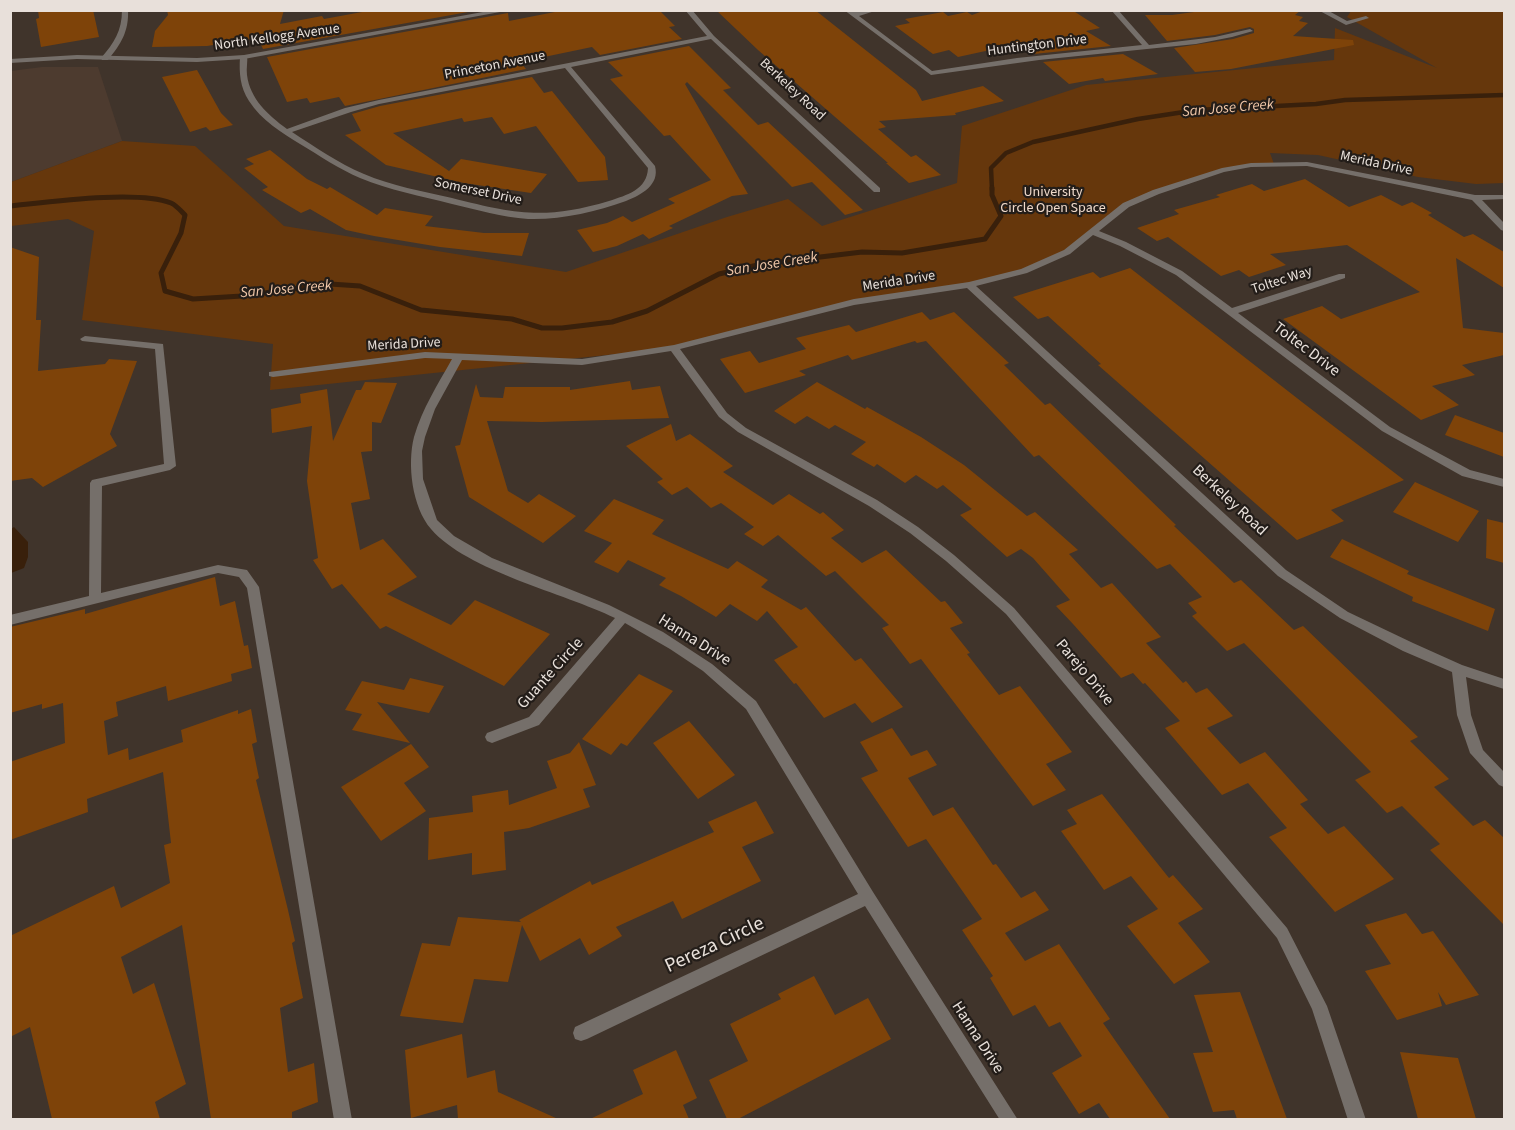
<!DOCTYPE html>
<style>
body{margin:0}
#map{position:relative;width:1515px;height:1130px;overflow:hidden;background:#40342b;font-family:"Source Sans 3",sans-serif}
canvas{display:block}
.frame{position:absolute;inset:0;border:12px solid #e8e0da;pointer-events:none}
</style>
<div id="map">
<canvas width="1515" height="1130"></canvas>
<div class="frame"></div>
</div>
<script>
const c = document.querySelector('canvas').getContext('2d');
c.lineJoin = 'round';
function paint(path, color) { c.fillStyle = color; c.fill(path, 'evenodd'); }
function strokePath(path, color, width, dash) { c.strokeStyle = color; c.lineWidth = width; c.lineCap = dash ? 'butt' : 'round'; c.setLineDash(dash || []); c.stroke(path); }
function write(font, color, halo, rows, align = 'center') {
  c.font = font + ' "Source Sans 3",sans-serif'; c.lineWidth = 4.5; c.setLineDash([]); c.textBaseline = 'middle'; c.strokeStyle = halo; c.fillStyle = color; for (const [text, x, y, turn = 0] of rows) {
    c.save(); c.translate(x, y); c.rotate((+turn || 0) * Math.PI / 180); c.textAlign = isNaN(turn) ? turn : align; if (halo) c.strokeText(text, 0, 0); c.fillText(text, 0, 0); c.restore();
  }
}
const built = new Path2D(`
 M42,67h56l24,74 -111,41v-111z`);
const green = new Path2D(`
 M1351,11h153v172l-28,1 -58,-7 -100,-22 -48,-2 4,11 -52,6 -96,35 -59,47 -43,19 -55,14 -115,17 -180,46 -404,42 3,-46 -191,-24 12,-89 -26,-12 -57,7v-44l111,-41 73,5 89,80 282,46 161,-55 61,-18 34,27 135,-43 5,-57 124,-41 248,-25 1,-32 102,40 -90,-51z`);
const water = new Path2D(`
 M14,527l14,15v15l-4,11 -13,5v-44z`);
const streamFar1 = new Path2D(`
 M992,190l-1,-22 15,-15 27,-11 105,-23 59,-9 119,-6 29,-4 159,-5`);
const stream = new Path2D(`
 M10,206c39,-4 127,-16 161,-3 5,2 10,8 14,12l-4,18 -20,40 4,18 28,8 49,-3 88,-12 30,2 61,24 91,9 30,9h20l50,-6 35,-11 72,-37 43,-10 100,-12 40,1 83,-14 16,-23 -9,-21v-7`);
const building = new Path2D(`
 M38,10h55l6,27 -58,10 -5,-28 3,-1z
 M167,10h117l-4,14 42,-8 2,3 49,-9h106l-216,39 -5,-11 -51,8 -55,1 3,-16 13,-16z
 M565,10h94l16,16 -6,1 13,12 -82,16 -8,-8 -72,15 6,7 -181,37 -6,-9 -29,6 -3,-5 -20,4 -20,-45 241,-44 1,8z
 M716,10h99l101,80 6,11 61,-15 21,15 -49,12 1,2 -77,6 7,6 -8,2 33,28 5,-2 25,20 -32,8 -23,-20h2l-130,-113z
 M986,10h86l28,18 -14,3 25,15 -77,8 -12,-11 -64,14 -9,-7 -16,4 -38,-28 15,-3 -5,-4 38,-7 5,4 19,-4 5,3z
 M1209,10h92l-6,5 8,2 -4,4 9,2 -15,13 60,4 1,5 -123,24 -36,3 -21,-24 59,-9 21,-6v-4l-4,-2 -35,8 -48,6 -22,-26h27z
 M689,46l42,42 -8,2 35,35 10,-3 95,88 -18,5 -33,-33 -20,5 -105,-105 -2,2 63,110 -16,2 -63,30 4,2 -24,11 -6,-5 -26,12 -24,6 -16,-22 30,-7 16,-7 9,6 43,-19 -7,-4 43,-19 -41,-45 -6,1 -54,-57 13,-3 -15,-14z
 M1123,54l35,20 -53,7 -2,-3 -34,6 -26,-22z
 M197,70l24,43 12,12 -23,6 -4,-4 -16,5 -28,-55z
 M532,77l12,16 8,-2 53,66 3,23 -30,2 -42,-56 -32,8 -12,-17 -28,5 -2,-4 -69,15 56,38 12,-12 86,15 -16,19 -67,-10 -78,-18 -41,-30 16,-4 -9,-17 28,-8z
 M270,150l37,29 20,10 3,-2 47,28 8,-7 48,8 -8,10 59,7h45l-7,23 -82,-9 -66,-11 -28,-6 -36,-21 -9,4 -39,-23 6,-3 -24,-19 10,-4 -8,-5z
 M1305,179l44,28 32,-12 21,11 10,-4 20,11 -4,2 36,22 9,-3 31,18v36l-48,-30 7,70 41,5v22l-42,10 13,10 -43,11 27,19 -38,15 -138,-101 39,-13 19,13 79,-27 -73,-47 -77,9 16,11 -37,12 -10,-7 -18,6 -53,-39 -11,4 -20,-13 42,-14 -5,-4 46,-13 -4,-2 36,-11 12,7z
 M10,247l29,10 -3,63h5l-3,51 67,-7 4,-5 28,2 -27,73 7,12 -74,41 -11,-9 -22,3z
 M1130,268l172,134 102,78 -73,30 13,11 -47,19 -199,-175 3,-1 -53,-48 -10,3 -25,-22 80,-25 7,6z
 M922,312l8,8 24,-8 55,51 -5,2 41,40 5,-2 126,122 -2,1 60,57 7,-3 53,50 9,-4 115,111 -8,4 39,38 -15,8 39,39 12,-6 19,18v87l-74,-75 10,-6 -38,-38 -15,7 -32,-33 16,-8 -127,-129 -17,8 -35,-35 5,-3 -9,-10 14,-6 -32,-33 -13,5 -118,-114 -5,2 -108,-116 -9,2 -2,-2 -63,19 -4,-5 -49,16 7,4 -61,18 -25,-34 30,-8 9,12 47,-14 -10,-11 53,-13 7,7z
 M630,381l2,9 28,-4 9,32 -127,4 -55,-1 21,70 20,12 11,-9 37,22 -33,27 -74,-46 -14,-51 5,-1 16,-61 4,13 23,1 2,-11h65v3z
 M365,382l32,1 -16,40 -9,-1v29l-11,1 9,47 -19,4 9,47 23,-11 34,38 -30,17 64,31 24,-25 75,34 -46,52 -118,-60 -6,3 -38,-45 -10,5 -19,-29 5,-2 -11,-77 5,-55 -40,7 -1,-24 30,-6 -1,-9 27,-5 6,52 23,-51h5z
 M817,382l48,27 2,-2 54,30 43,28 63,51 8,-4 43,38 -9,4 32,34 11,-5 49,54 -15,6 37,40 3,-2 10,12 11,-5 26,28 -26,12 33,36 25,-12 43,48 -8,4 28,30 16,-8 50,53 -59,33 -66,-75 18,-9 -39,-45 -26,12 -57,-67 15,-7 -35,-38 -2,1 -10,-11 -12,5 -48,-54 -17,-18 14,-6 -37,-42 -12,-9 -14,8 -47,-42 12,-6 -29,-24 -6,4 -21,-14 -11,8 -28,-19 -3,3 -23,-13 15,-12 -31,-17 -6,4 -22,-13 -12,8 -21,-13z
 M1455,415l49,18v24l-59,-22z
 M671,424l5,17 14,-7 43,32 -10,6 50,33 16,-11 31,20 3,-2 21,18 -13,8 31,25 24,-13 55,52 4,-1 18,22 -13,5 20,25 -3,1 32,41 21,-9 52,66 -26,12 20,26 -33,16 -112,-147 -11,5 -28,-36 7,-3 -54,-54 -9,5 -48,-41 -15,11 -19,-12 10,-7 -33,-24 -10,5 -24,-21 -15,8 -15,-13 6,-3 -37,-33z
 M1415,482l64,29 -21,31 -65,-30z
 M614,499l50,21 -12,14 76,35 9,-8 31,19 -7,7 40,23 5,-3 49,54 6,-3 42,49 -31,16 -17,-20 -31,15 -28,-35 -2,1 -20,-24 24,-13 -31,-36 -10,10 -27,-17 -14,13 -35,-21 -22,-11 7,-7 -38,-18 -10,13 -24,-11 18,-19 -28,-12z
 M1487,519l17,4v40l-18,-5z
 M1342,539l67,32 -2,3 88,35 -7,22 -76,-30 1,-4 -83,-40z
 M215,577l5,29 15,-5 9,45 4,-1 4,23 -21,6 1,7 -64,20 -2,-15 -50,16 2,14 -14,5 4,34 20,-7 1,12 54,-18 -2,-12 57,-20v4l13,-5 6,33 -5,2 7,34 -3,2 32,130 7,31 -3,2 11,55 -23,10 8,64 26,-9 4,39 -26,10v7h-81l-29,-194 -61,32 12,37 21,-11 32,101 -31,18 5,17h-108l-22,-92 -20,10v-101l104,-50 7,22 49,-25 -6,-38 7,-2 -8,-71 -76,27 1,13 -78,28v-78l55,-19 -2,-40 -21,6v-5l-32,9v-86l75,-18v5z
 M639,674l34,17 -46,55 -6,-3 -10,12 -29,-16z
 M410,678l34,8 -15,27 -52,-11 33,41 -58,-13 10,-16 -17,-4 17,-29 42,9z
 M689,721l46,54 -37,24 -45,-56z
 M892,728l19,28 16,-6 10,15 -29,13 25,38 20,-9 40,58 3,-1 25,34 14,-7 14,19 -44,23 20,28 34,-17 51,75 -7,4 67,96h-60l-11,-16 -20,11 -27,-41 30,-17 -22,-34 -11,5 -14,-22 -22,11 -23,-38 3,-2 -31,-46 20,-11 -56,-80 -18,8 -47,-69 17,-7 -18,-29z
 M579,742l17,43 -13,4 7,18 -61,21 -25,4 2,38 -34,5v-22l-44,7 1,-42 44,-6 -1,-16 36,-6 1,15 48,-17 -10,-27 23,-8z
 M411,744l18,23 -25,16 22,28 -45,30 -40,-54z
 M1102,794l67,84 4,-3 30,34 -25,14 32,39 -36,22 -47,-58 31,-17 -27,-33 -27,14 -43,-59 16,-7 -10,-14z
 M756,801l18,32 -32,14 19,34 -79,38 -9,-18 -57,26 6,9 -33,19 -9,-17 -40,23 -18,-36 -14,57 -34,-3 -11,44 -63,-7 22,-73 28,3 8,-29 63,5 -2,-2 71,-39 2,4 122,-53 -6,-10z
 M1406,913l16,21 11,-3 46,64 -33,10 -8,-13 4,14 -45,14 -32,-49 26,-7 -26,-39z
 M814,976l21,39 33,-17 23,41 -153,80h-11l-18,-39 39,-19 -18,-37 51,-25 -3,-5z
 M1240,992l47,127h-50l-3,-9 -21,2 -20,-59 20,-1 -19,-57z
 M462,1034l5,44 28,-8 3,22 60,27h-100l-1,-14 -46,13 -6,-68z
 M676,1050l21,48 -14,7 6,14h-99l53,-25 -10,-24z
 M1400,1052l58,6 18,61h-58z`);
const minor = new Path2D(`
 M122,10h6c1,21 -7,34 -20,50h-6l-1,-2c13,-15 21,-27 21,-48z
 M685,10h7l22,26 166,152v4h-6l-163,-153 -140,28 84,99c5,19 -14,29 -29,35 -31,11 -65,19 -98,18 -26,-2 -51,-9 -76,-15 -31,-8 -63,-14 -92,-26 -21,-9 -40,-22 -60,-34 -18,-11 -39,-24 -51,-43 -9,-14 -10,-28 -9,-44l7,-2c1,7 -1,13 0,20 3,24 21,40 40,54l58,-21 34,-8 328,-64zM565,68l83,100c-1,22 -21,27 -39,33 -64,19 -94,13 -157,-3 -30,-7 -60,-12 -88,-24 -26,-11 -49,-27 -72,-42l59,-20 28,-8z
 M844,10l11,2 23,-2 -19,6 73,55 85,-13 125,-13 -31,-35h7l31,35 66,-8 35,-8 3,2 -21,6 -36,7 -157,16 -108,15z
 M1318,10h9l20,11 19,-5 3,2 -23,7z
 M1307,162l168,33h29v4l-22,1 22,23v8l-3,-1 -29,-30 -165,-34 -56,1 -27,5 -65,22 -30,13 -30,24 27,11 56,29 50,37 107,-34h6v4l-107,35 152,114 80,43 34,9v8l-42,-11 -80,-45 -206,-156 -56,-29 -27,-11 -23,19 -43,19 -51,13 310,284 62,42 65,31 49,22 42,14v10l-38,-12 5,38 12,35 21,22v15l-5,-2 -29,-32 -13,-38 -5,-43 -49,-21 -63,-33 -62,-42 -311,-288 -113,17 -174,44 47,64 19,15 131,72 41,27 36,28 60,53 273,320 40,78 39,114h-18l-36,-111 -35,-71 -271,-324 -60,-53 -36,-28 -41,-27 -131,-74 -19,-15 -48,-66 -89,14 -120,-5 -27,49 -10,28 -3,14 1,28 14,41 17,16 38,22 117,47 54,27 49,32 44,37 117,191 145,228h-18l-135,-214 -278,133 -6,2 -6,-2 -2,-6 2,-6 283,-133 -112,-185 -43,-38 -33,-22 -45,-26 -86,102 -47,18 -5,-2 -2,-4 2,-4 42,-16 86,-99c-51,-25 -148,-47 -184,-89 -19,-22 -24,-65 -17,-92 8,-28 24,-53 38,-78l-27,-1 -152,19 -4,-1v-4l156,-20 157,7 92,-14 180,-46 115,-17 52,-13 43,-19 59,-47 30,-13 69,-22 29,-5z
 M85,336l78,8 13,122 -6,4 -68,16 -1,107 117,-28 29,5 12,17 93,533h-18l-87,-532 -8,-11 -21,-4 -208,52v-10l79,-19 1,-113 2,-3 72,-16 -9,-115 -73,-8 -2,-2z`);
const tertiary = new Path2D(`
 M494,10h17l-267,49 -47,3 -120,-3 -67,4v-4l67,-4 120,3 47,-3z`);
const farStreetnames = [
 ["North Kellogg Avenue",277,38,-8],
 ["Huntington Drive",1037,46,-7],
 ["Princeton Avenue",495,66,-11],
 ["Berkeley Road",792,90,43],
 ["Merida Drive",1376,164,12],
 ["Somerset Drive",478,192,12],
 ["Toltec Way",1282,281,-18],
 ["Merida Drive",899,282,-9],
 ["Merida Drive",404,345,-3]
];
const farParknames = [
 ["University",1053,193],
 ["Circle Open Space",1053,209]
];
const farWaternames = [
 ["San Jose Creek",1228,109,-5],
 ["San Jose Creek",772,265,-9],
 ["San Jose Creek",286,290,-5]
];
const streetNames = [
 ["Toltec Drive",1306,350,37],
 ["Berkeley Road",1229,501,43],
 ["Hanna Drive",694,641,32],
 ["Parejo Drive",1084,673,50],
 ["Guante Circle",551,674,-48],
 ["Hanna Drive",977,1038,57]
];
const nearStreetnames = [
 ["Pereza Circle",715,946,-25]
];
paint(built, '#4d3b2f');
paint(green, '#66370c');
paint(water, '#39200b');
strokePath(streamFar1, '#39200b', 4.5);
strokePath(stream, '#39200b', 5);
paint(building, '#7e4309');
paint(minor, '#756f6a');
paint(tertiary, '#756f6a');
write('14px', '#e8e0da', '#231d19', farStreetnames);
write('14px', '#f0dacb', '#231d19', farParknames);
write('italic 15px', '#f2c8a9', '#231d19', farWaternames);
write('16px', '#e8e0da', '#231d19', streetNames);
write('20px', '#e8e0da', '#231d19', nearStreetnames);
</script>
